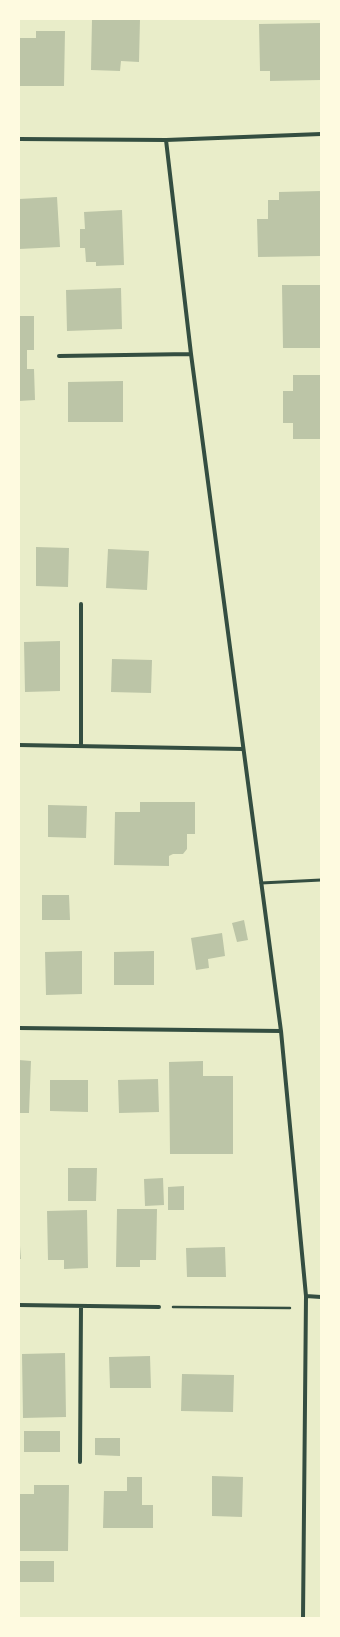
<!DOCTYPE html>
<style>
body{margin:0}
#map{position:relative;width:340px;height:1637px;overflow:hidden;background:#e9edc9;font-family:Signika,sans-serif}
canvas{display:block}
.frame{position:absolute;inset:0;border:20px solid #fefae0;pointer-events:none}
</style>
<div id="map">
<canvas width="340" height="1637"></canvas>
<div class="frame"></div>
</div>
<script>
const c = document.querySelector('canvas').getContext('2d');
c.lineJoin = 'round';
function paint(path, color) { c.fillStyle = color; c.fill(path, 'evenodd'); }
function strokePath(path, color, width, dash) { c.strokeStyle = color; c.lineWidth = width; c.lineCap = dash ? 'butt' : 'round'; c.setLineDash(dash || []); c.stroke(path); }
const building = new Path2D(`
 M92,19h48l-1,43 -18,-1 -1,10 -29,-1z
 M321,23v57l-51,1v-10h-10l-1,-47z
 M36,31h29l-1,55h-45v-48h17z
 M321,191v65l-63,1 -1,-38h11v-19h11v-8z
 M57,197l3,50 -41,2v-50z
 M122,210l2,55 -28,1v-4h-10l-1,-14h-5v-19h5l-1,-17z
 M282,285h39v63h-38z
 M121,288l1,41 -55,2 -1,-41z
 M19,316h15v34h-7v19h7l1,31 -16,1z
 M293,375h28v64h-28v-16h-10v-32h10z
 M123,381v41h-55v-40z
 M36,547l33,1 -1,39 -32,-1z
 M108,549l41,2 -2,39 -41,-2z
 M60,641v50l-35,1 -1,-50z
 M112,659l40,1 -1,33 -40,-1z
 M140,802h55v32h-8v15l-4,5h-10l-4,2v10l-55,-1 1,-53h25z
 M48,805l39,1 -1,32 -38,-1z
 M42,895h27l1,25h-28z
 M244,920l4,20 -11,2 -5,-19z
 M222,933l3,23 -17,3 1,9 -13,2 -5,-32z
 M82,951v43l-36,1 -1,-43z
 M154,951v34h-40v-33z
 M19,1060l12,1 -2,52h-10z
 M203,1061v15h30v78h-63l-1,-92z
 M158,1079l1,33 -40,1 -1,-33z
 M50,1080h38v32l-38,-1z
 M68,1168h29l-1,33h-28z
 M163,1178l1,27 -19,1 -1,-27z
 M184,1186v24h-16v-23z
 M117,1209h40l-1,51h-16v7h-24z
 M87,1210l1,58 -24,1v-9h-16l-1,-49z
 M19,1246h1l1,13h-2z
 M225,1247l1,30h-39l-1,-29z
 M65,1353l1,64 -43,1 -1,-64z
 M150,1356l1,32h-41l-1,-31z
 M182,1374l52,1 -1,37 -52,-1z
 M24,1431h36v21h-36z
 M95,1438h25v18l-25,-1z
 M212,1476l31,1 -1,40 -30,-1z
 M127,1477h15v28h11v23h-50l1,-37h23z
 M34,1485h35l-1,66h-49v-57h15z
 M19,1561h35v21h-35z`);
const path = new Path2D(`
 M173,1307l117,1`);
const service = new Path2D(`
 M261,883l60,-3`);
const minor = new Path2D(`
 M19,139l147,1 155,-6
 M166,140l25,214 90,677 25,265 -3,322
 M59,356l132,-2
 M81,604v142
 M19,745l224,4
 M19,1028l262,3
 M306,1296l15,1
 M19,1305l140,2
 M80,1462l1,-156`);
paint(building, '#bcc5a7');
strokePath(path, '#344e41', 2.5);
strokePath(service, '#344e41', 3);
strokePath(minor, '#344e41', 4);
</script>
